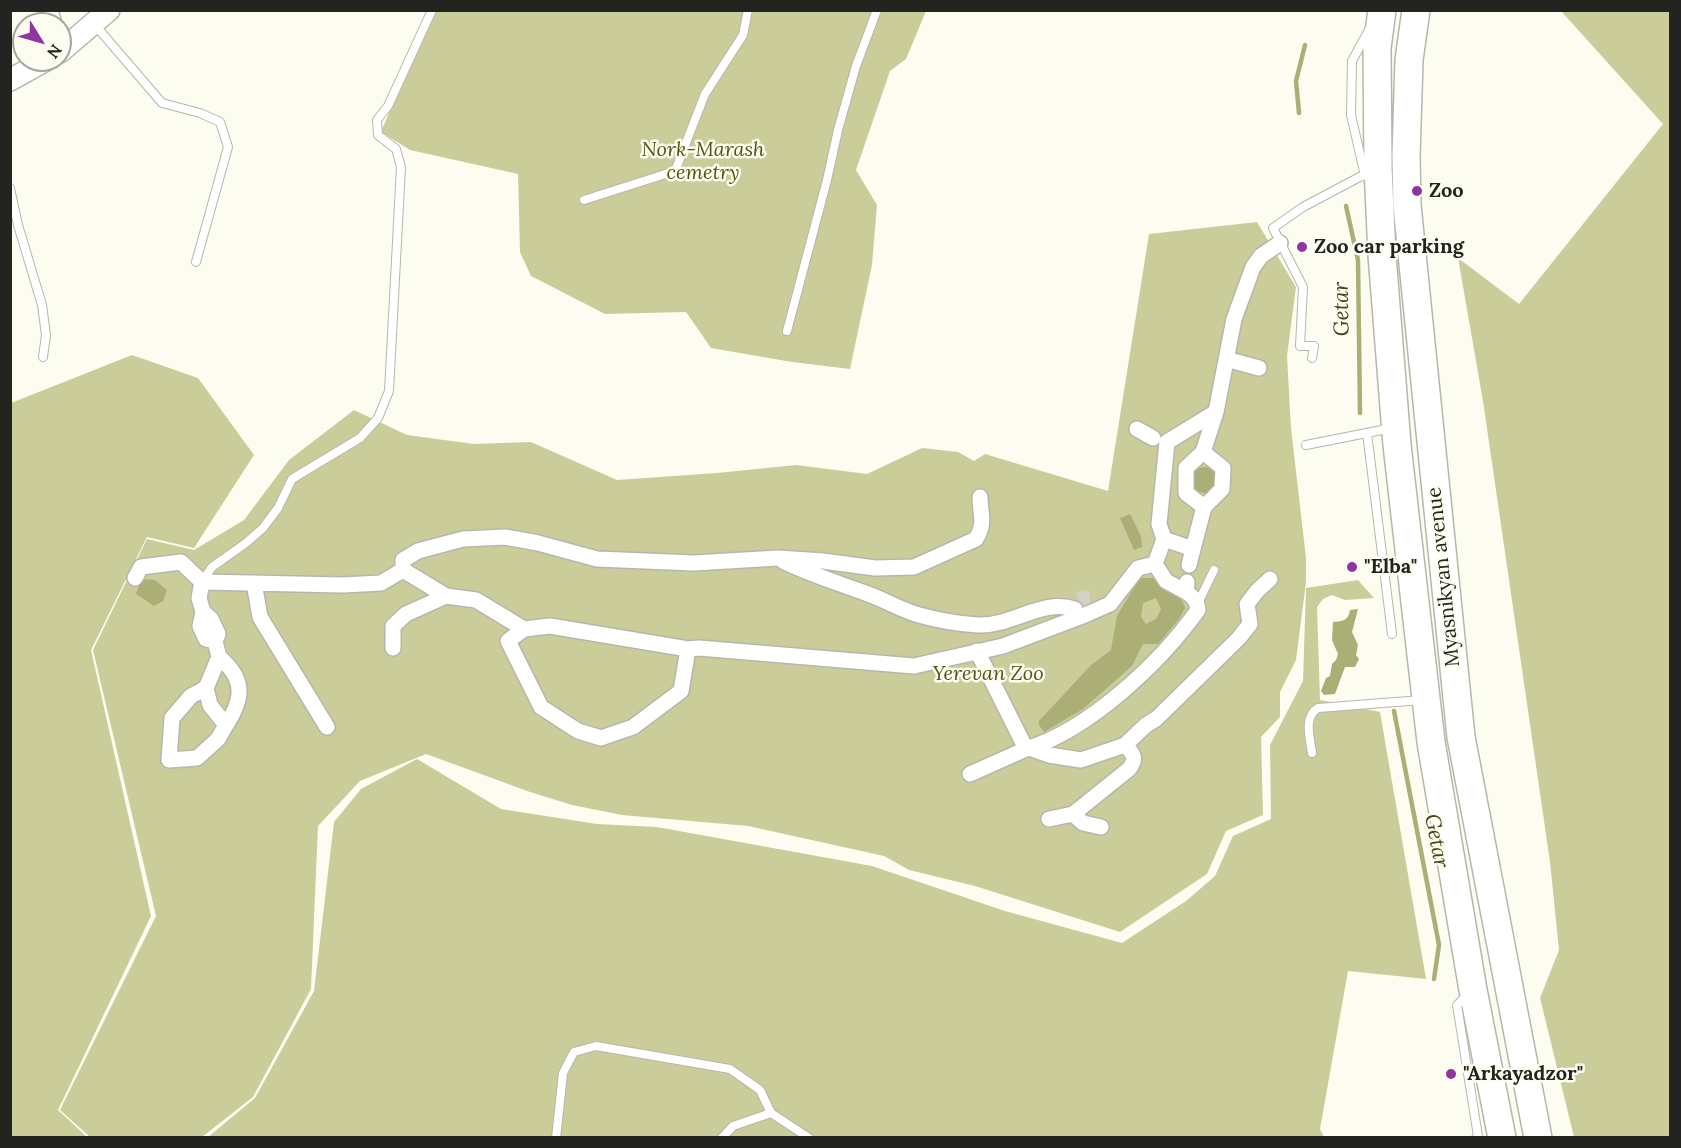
<!DOCTYPE html>
<style>
body{margin:0}
#map{position:relative;width:1681px;height:1148px;overflow:hidden;background:#fcfdf0;font-family:Lora,serif}
canvas{display:block}
.frame{position:absolute;inset:0;border:12px solid #23231f;pointer-events:none}
.north{position:absolute;left:12px;top:12px;width:60px;height:60px;box-sizing:border-box;background:#fcfdf0;border:2px solid #a5a69c;border-radius:50%;rotate:127deg;font-size:16px;font-weight:700;line-height:24px;text-align:center;color:#23231f}
.north::after{content:'';display:block;margin:auto;width:21px;height:27px;background:#8f35a1;clip-path:polygon(50% 0,100% 100%,50% 72%,0 100%)}
</style>
<div id="map">
<canvas width="1681" height="1148"></canvas>
<div class="frame"></div>
<div class="north">N</div>
</div>
<script>
const c = document.querySelector('canvas').getContext('2d');
c.lineJoin = 'round';
function paint(path, color) { c.fillStyle = color; c.fill(path, 'evenodd'); }
function strokePath(path, color, width, dash) { c.strokeStyle = color; c.lineWidth = width; c.lineCap = dash ? 'butt' : 'round'; c.setLineDash(dash || []); c.stroke(path); }
function write(font, color, halo, rows, align = 'center') {
  c.font = font + ' Lora,serif'; c.lineWidth = 5; c.setLineDash([]); c.textBaseline = 'middle'; c.strokeStyle = halo; c.fillStyle = color; for (const [text, x, y, turn = 0] of rows) {
    c.save(); c.translate(x, y); c.rotate((+turn || 0) * Math.PI / 180); c.textAlign = isNaN(turn) ? turn : align; if (halo) c.strokeText(text, 0, 0); c.fillText(text, 0, 0); c.restore();
  }
}
const green = new Path2D(`
 M437,11h489l-20,48 -16,12 -34,99 21,35 -5,60 -22,104 -58,-7 -81,-14 -25,-36 -81,2 -74,-38 -11,-24 -2,-78 -108,-24 -29,-18 38,-90z
 M1561,11h109v367l-1,3 1,68v688h-96l-34,-139 19,-48 -9,-88 -67,-461 -25,-143 61,46 144,-180z
 M1257,222l39,65 -9,69 4,72 15,130v24l-10,78 -16,32v25l-19,20 2,78 -37,16 -19,43 -87,58 -145,-46 -66,-16 -25,-14 -136,-30 -126,-11 -50,-10 -42,-13 -104,-38 -66,27 -42,45 -7,163 -58,108 -51,40h-112l-30,-27 96,-194 -63,-266 54,-111 47,11 50,-30 45,-60 65,-50 53,25 67,9 57,-2 86,38 100,-7 79,-8 71,9 55,-26 36,4 16,9 11,-7 123,37 41,-257z
 M132,355l66,23 56,77 -60,93 -47,-11 -56,113 60,266 -93,194 29,27h-76v-734z
 M1358,580l16,18 -29,2 -13,-5 -9,4 -6,8 3,93 60,12 46,267 -78,-8 -28,158 4,8h-1116l47,-39 59,-107 20,-169 27,-33 56,-30 84,50 96,15 60,3 215,39 133,45 117,32 64,-42 29,-25 18,-40 38,-17 -1,-74 33,-64 3,-93z`);
const water = new Path2D(`
 M1192 480a13 13 0 1 1 26 0a13 13 0 1 1-26 0Z
 M1130,514l11,22 1,11 -8,3 -14,-32z
 M1135,578h22c8,11 25,16 28,30l-6,11 -21,25h-15l-11,22 -49,43 -39,23 -5,-7v-4l52,-56 20,-15 6,-34 19,-32zM1156,598l5,11 -5,10 -10,5 -5,-7 2,-14z
 M141,579l14,1 12,10 -4,11 -9,5 -18,-12z
 M1358,609l-6,23 6,13 -2,10 3,4 -4,8h-10l-10,27 -11,1 -3,-4 5,-13 4,-2 2,-12 4,-4 2,-6 -6,-14 1,-18c10,-1 15,-1 17,-12z`);
const stream = new Path2D(`
 M1299,113l-3,-32 9,-36
 M1346,206l12,54 2,153
 M1394,711l45,234 -5,34`);
const streetTunnel = new Path2D(`
 M1078,599l12,-2`);
const lane = new Path2D(`
 M95,25l67,78 38,10 20,9 8,25 -32,115
 M1365,176l-14,-61 1,-54 17,-31
 M10,188l8,37 24,80 4,30 -3,22
 M584,200l91,-29 30,-77 38,-59 5,-25
 M787,331l40,-151 11,-50 18,-64 21,-56
 M1312,358l2,-12h-14l3,-59 -30,-59 30,-21 68,-36
 M1367,433l25,201
 M1306,445l86,-17
 M202,582l10,-15 34,-24 17,-15 15,-20 14,-29 68,-41 18,-20 11,-27 12,-224 -5,-18 -18,-14 -1,-15 11,-14 44,-96
 M1198,603l16,-33
 M1312,753c-2,-15 -9,-36 6,-45l104,-8
 M1468,995l-11,10 21,131 -2,2
 M556,1138l7,-65 11,-21 22,-6 134,23 30,21 11,23
 M722,1138l11,-12 38,-13 38,25`);
const street = new Path2D(`
 M50,10l4,14
 M1226,359l33,9
 M1137,429l16,9
 M1203,452l20,16 -1,21 -18,18
 M1164,539l29,10 -4,16
 M1193,549l11,-42 -18,-14v-25l17,-16 13,-40
 M783,561c28,14 56,22 85,33 17,6 33,16 51,21 18,5 40,9 59,10 33,2 64,-27 97,-16
 M1155,564l9,-25 -5,-15 8,-82 49,-30 18,-93 19,-52 8,-11 19,-13
 M1155,564l11,17 20,11
 M403,570v-10l15,-9 45,-12 42,-2 33,6 59,16 97,4 84,-5 45,3 52,7 39,-1 62,-28c10,-17 4,-25 4,-42
 M135,578l6,-11 40,-5 21,20
 M254,583l6,34 67,110
 M203,612l8,7 7,15 -3,7 4,16 -13,31 -15,8 -19,22 -3,42 28,-2 21,-19 8,-14
 M524,629l-16,12 33,66 37,24 23,7 32,-11 48,-36 7,-42
 M215,641l-9,-2 -6,-13 3,-14 -4,-14 3,-16 141,3 38,-2 22,-13 43,26 30,4 48,29 26,-3 138,23 11,-1 215,18 89,-20 82,-31 25,-11 28,-36 17,-4
 M393,648v-22l13,-12 40,-18
 M977,651l49,98c63,-19 134,-86 172,-139 -1,-9 -4,-13 -12,-18l1,-10
 M206,688l4,17 16,20c18,-27 19,-46 -7,-68
 M1029,748l20,7 32,5 44,-15 21,-20 10,-6 83,-81 11,-14 -3,-20 10,-13 13,-12
 M970,774l56,-25
 M1073,814l10,9 18,4
 M1049,819l24,-5 56,-45c8,-10 5,-15 -4,-24`);
const secondary = new Path2D(`
 M60,52l49,-42
 M10,80l36,-20`);
const highway = new Path2D(`
 M1382,10l-5,38 1,119 4,88 15,190 34,297 42,248 29,148
 M1416,10l-7,50 -3,96 1,49 54,532 77,401`);
const markers = [
 [1417,191,6,"#8f35a1"],
 [1302,247,6,"#8f35a1"],
 [1352,567,6,"#8f35a1"],
 [1451,1074,6,"#8f35a1"]
];
const parkNames = [
 ["Nork-Marash",703,150],
 ["cemetry",703,173],
 ["Yerevan Zoo",988,674]
];
const poiNames = [
 ["Zoo",1429,191],
 ["Zoo car parking",1314,247],
 ["\"Elba\"",1364,567],
 ["\"Arkayadzor\"",1463,1074]
];
const streetNames = [
 ["Myasnikyan avenue",1444,577,-96]
];
const waterNames = [
 ["Getar",1342,309,-91],
 ["Getar",1436,841,79]
];
paint(green, '#cacd99');
paint(water, '#abae75');
strokePath(stream, '#abae75', 4.5);
strokePath(streetTunnel, '#d1d1c6', 15, [15, 8]);
strokePath(lane, '#b6b7ab', 10);
strokePath(street, '#b6b7ab', 18);
strokePath(secondary, '#b6b7ab', 24);
strokePath(highway, '#b6b7ab', 30);
strokePath(lane, '#fff', 8);
strokePath(street, '#fff', 15);
strokePath(secondary, '#fff', 21);
strokePath(highway, '#fff', 27);
for (const [x, y, r, color] of markers) { const dot = new Path2D(); dot.arc(x, y, r, 0, 2 * Math.PI); c.fillStyle = color; c.fill(dot); strokePath(dot, '#fcfdf0', 2); }
write('italic 20px', '#535411', '#fcfdf0', parkNames);
write('bold 20px', '#23231f', '#fcfdf0', poiNames, 'left');
write('20px', '#23231f', '#fcfdf0', streetNames);
write('italic 21px', '#434418', '#fcfdf0', waterNames);
</script>
